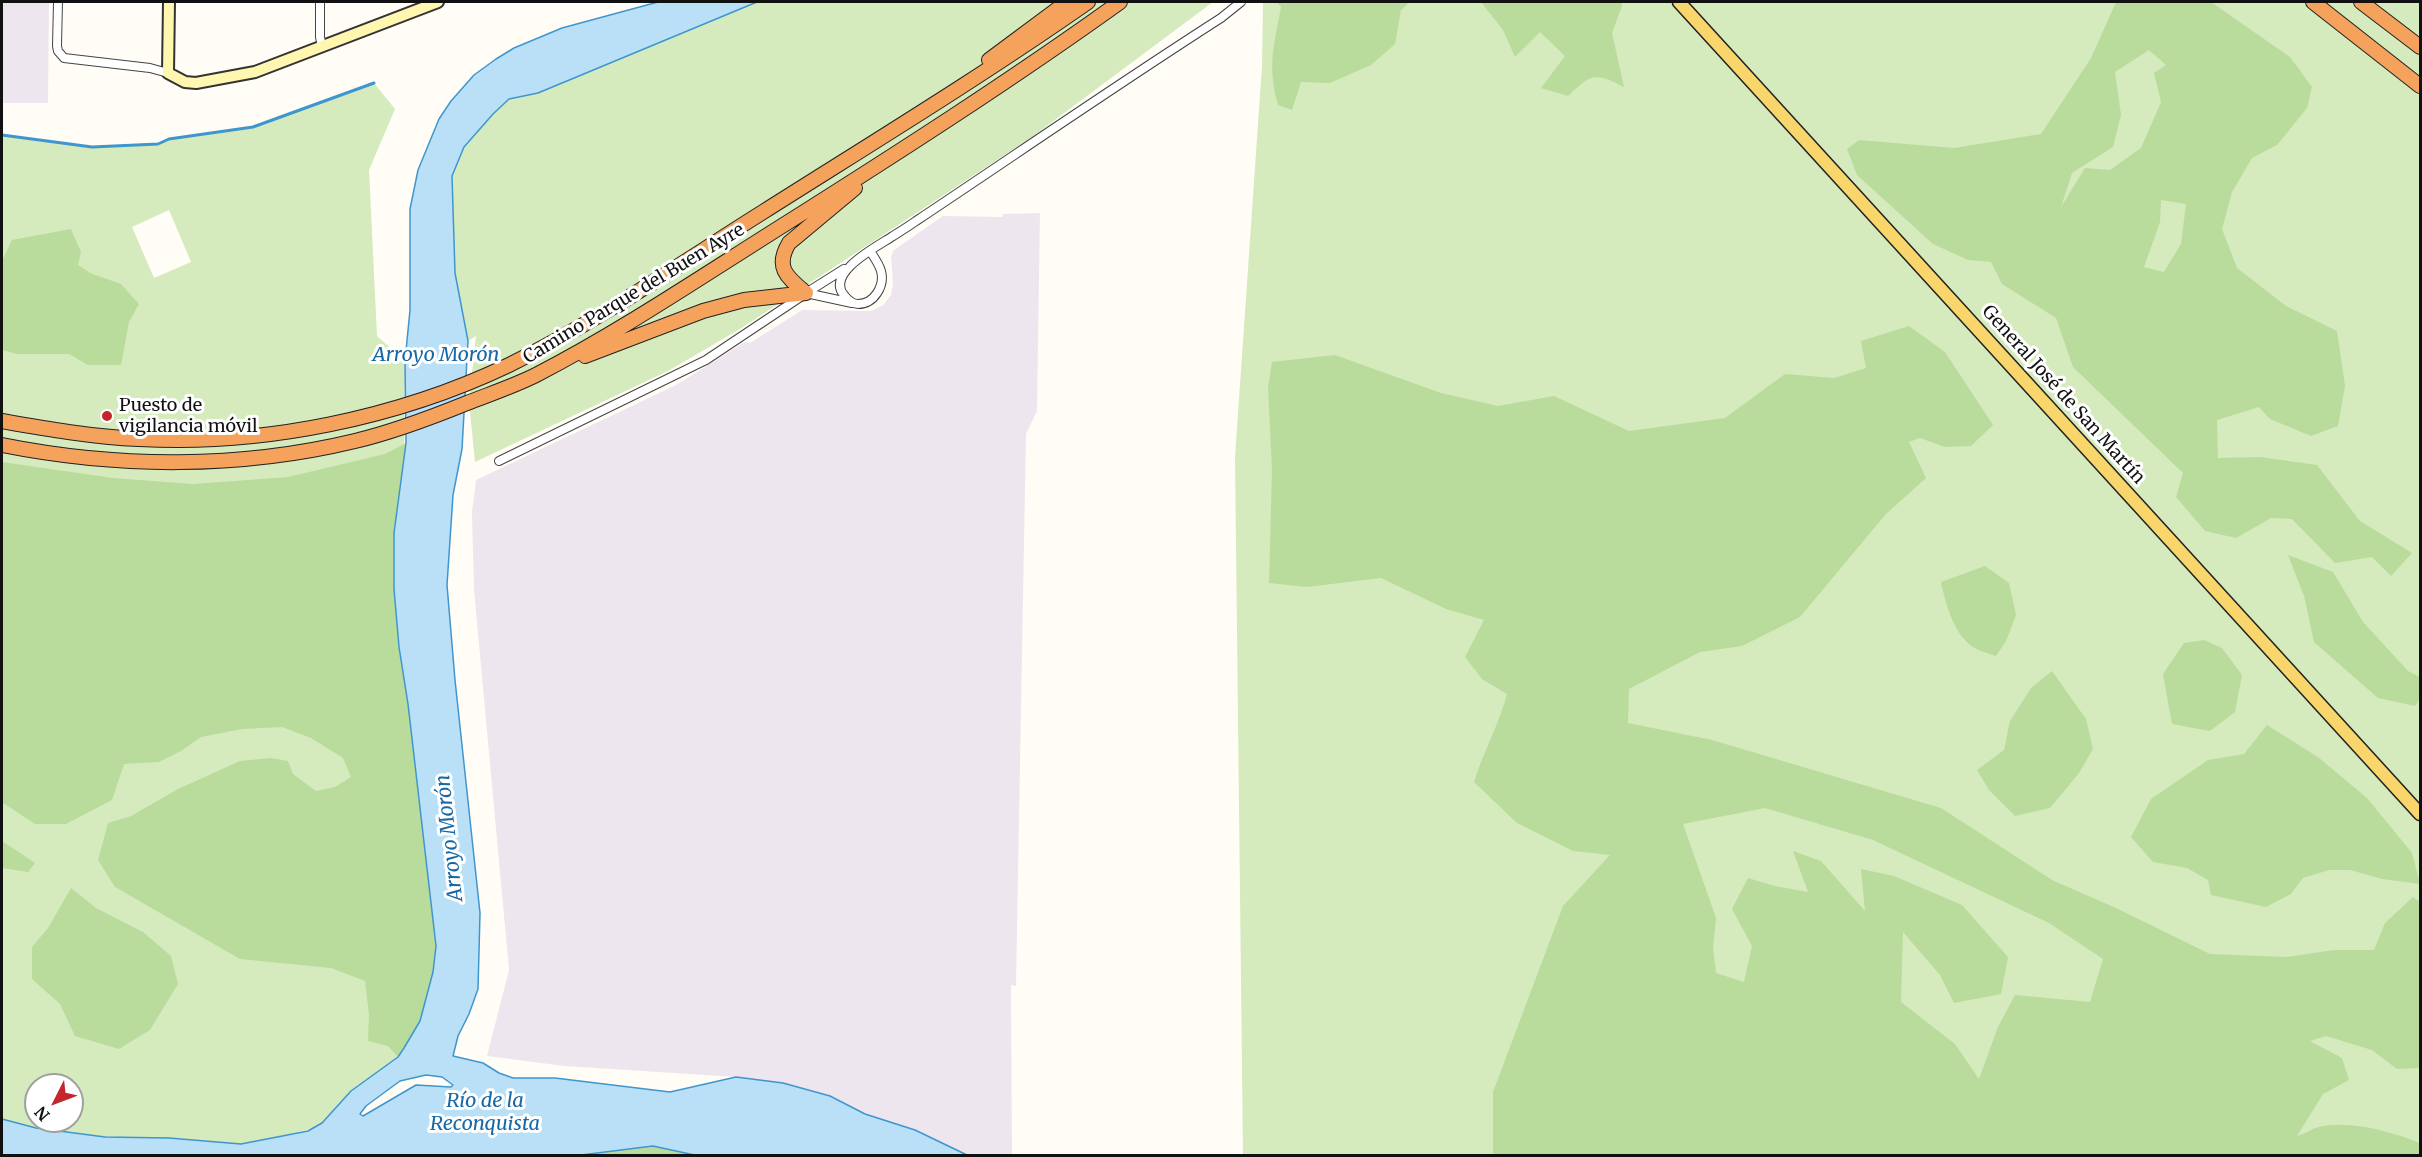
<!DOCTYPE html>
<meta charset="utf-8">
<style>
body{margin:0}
#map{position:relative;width:2422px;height:1157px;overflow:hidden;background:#fffdf5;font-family:Merriweather,serif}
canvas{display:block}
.frame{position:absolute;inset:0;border:3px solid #111;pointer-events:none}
.north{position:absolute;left:24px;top:1073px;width:60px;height:60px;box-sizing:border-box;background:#fff;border:2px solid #a0a0a0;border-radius:50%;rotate:228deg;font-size:16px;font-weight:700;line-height:24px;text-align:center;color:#111}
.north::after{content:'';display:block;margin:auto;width:21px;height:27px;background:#c4262e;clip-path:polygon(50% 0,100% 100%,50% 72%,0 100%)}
</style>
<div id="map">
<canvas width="2422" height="1157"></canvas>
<div class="frame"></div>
<div class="north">N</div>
</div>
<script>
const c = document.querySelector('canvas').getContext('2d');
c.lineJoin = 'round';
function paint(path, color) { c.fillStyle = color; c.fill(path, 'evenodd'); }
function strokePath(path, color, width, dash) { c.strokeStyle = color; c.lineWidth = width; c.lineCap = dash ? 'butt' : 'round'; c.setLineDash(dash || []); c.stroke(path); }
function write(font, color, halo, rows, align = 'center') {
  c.font = font + ' Merriweather,serif'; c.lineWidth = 6; c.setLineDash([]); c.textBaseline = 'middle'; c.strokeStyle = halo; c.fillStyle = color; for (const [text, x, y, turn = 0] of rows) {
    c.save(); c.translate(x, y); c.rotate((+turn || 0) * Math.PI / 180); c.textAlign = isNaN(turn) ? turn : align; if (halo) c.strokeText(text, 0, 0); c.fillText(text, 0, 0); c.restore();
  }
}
const industrial = new Path2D(`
 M2,2h47l-1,101h-46z
 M1040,213l-3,198 -11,23 -10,552 -5,-1 1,170h-45l-52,-25 -50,-16 -35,-18 -47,-13 -47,-6 -172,-11 -77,-10 22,-86 -35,-380 -2,-78 4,-32 200,-95 69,-43 5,1 52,-33 69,1 12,-6 8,-10 2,-11 -2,-28 3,-6 49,-34 59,1 1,-3z`);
const green = new Path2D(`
 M757,2h456l-181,135 -292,192 -72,42 -193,91 -6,-60 7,-66 -8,5 -13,-68 -3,-97 12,-29 29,-33 16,-15 29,-6z
 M1263,2h1157v1153l-1177,1 -8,-699 27,-391z
 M374,83l21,26 -26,61 8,166 28,25 -7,696 -47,34 -29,32 -8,5 -43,11 -30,5 -72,-6 -64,-1 -69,-9 -34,-9v-984l90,12 66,-3 11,-5 84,-12zM169,210l22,52 -37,16 -22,-51zM36,1085h36v36h-36z`);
const forest = new Path2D(`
 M1277,2h133l-9,8 -6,34 -24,21 -41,18 -29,-1 -9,28 -14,-5c-11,-40 -4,-59 3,-98z
 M1481,2h140l1,4 -10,27 12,54c-29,-15 -33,-13 -56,9l-27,-8 24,-32 -25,-24 -25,25 -12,-27z
 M2116,2h95l79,55 22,30 -5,21 -30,37 -25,13 -20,34 -10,37 15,39 49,38 51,25 8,55 -7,40 -27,10 -41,-17 -11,-12 -42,13 1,38 42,-1 57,8 43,56 52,32 -21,23 -19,-19 -37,6 -43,-44 -21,-1 -35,20 -31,-7 -29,-34 7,-24 -110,-106 -17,-49 -54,-34 -11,-22 -23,-2 -35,-16 -76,-69 -10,-26 12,-9 95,8 87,-14 50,-76zM2149,50l17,15 -12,8 7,29 -20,46 -31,22 -25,-2 -24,39 11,-34 41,-26 8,-32 -6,-43zM2161,200l25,4 -5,40 -17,28 -20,-5 16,-45z
 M71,229l10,23 -3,13 12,8 31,11 18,20 -10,18 -8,43h-33l-19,-11h-52l-15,-4v-89l10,-21z
 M1909,326l36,26 48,73 -22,21 -26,1 -25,-9 -11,4 17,36 -41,37 -85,102 -58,29 -42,6 -71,37 -1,34 84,17 229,68 111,72 64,28 94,46 77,3 47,-7h40l11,-27 28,-26 7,5v166l-23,1 -25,-19 -46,-14 -16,5 32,17 7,22 -26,14 -26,42c8,-2 17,-9 26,-10 31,-5 69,6 97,17v12h-927v-63l70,-186 47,-51 -37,-4 -56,-28 -43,-41c9,-30 25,-57 33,-88l-25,-15 -17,-22 19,-37 -38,-11 -65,-31 -74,9 -38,-4 3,-113 -4,-82 4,-26 63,-7 106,38 57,13 56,-10 75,35 96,-13 60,-44 49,4 32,-10 -5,-27zM1765,808l108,32 176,83 54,36 -13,43 -75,-7 -17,32 -19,52 -24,-35 -54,-42 2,-70 37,43 14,28 47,-9 7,-37 -46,-52 -68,-29 -33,-7 4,42 -44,-50 -28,-10 15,41 -33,-6 -27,-8 -16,31 20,37 -8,36 -28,-9 -3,-25 3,-30 -33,-94z
 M406,443l-12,90v56l5,58 9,57 28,242 -3,26 -13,49 -22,36 -10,-11 -20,-5 1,-26 -4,-34 -34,-13 -91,-9 -125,-72 -17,-27 10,-37 23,-7 47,-27 62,-28 31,-3 17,3 5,13 23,17 19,-4 16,-10 -8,-19 -32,-20 -29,-11 -40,2 -41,8 -20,14 -22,11 -35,2 -12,36 -46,24h-31l-33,-22v-340l111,16 80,6 95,-7 97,-23z
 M2288,555l45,17 30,50 45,49 12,6v22l-5,7 -37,-8 -64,-56 -10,-46z
 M1985,566l24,17 7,32 -10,26 -10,15c-9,-3 -22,-6 -29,-14 -15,-14 -22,-41 -26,-60z
 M2204,640l18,8 20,27 -7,37 -25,19 -38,-7 -9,-50 21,-31z
 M2052,671l34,48 7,30 -14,24 -29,35 -35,8 -26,-26 -12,-20 27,-20 6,-29 21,-33z
 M2267,725l51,32 49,41 45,55 8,31 -38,-5 -32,-9h-21l-26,8 -12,16 -25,13 -55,-12 -3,-15 -21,-12 -34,-6 -22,-25 20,-38 57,-39 36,-6z
 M2,841l33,22 -7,9 -26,-4z
 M71,888l25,20 47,24 28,24 7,28 -28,46 -31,19 -44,-13 -15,-32 -28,-25v-32l16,-19z
 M645,1137l86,19h-205z`);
const water = new Path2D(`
 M658,2h99l-219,91 -29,6 -16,15 -29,33 -12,29 3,97 13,68 -6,108 -9,46 -6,90 8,95 25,233 -2,76 -9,25 -11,22 -5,20 30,7 16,10 14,5h42l115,14 66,-15 47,6 47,13 35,18 50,16 52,25 -268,1 -46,-10 -80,10h-571v-37l34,9 69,9 64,1 72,6 67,-13 14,-8 29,-32 47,-34 6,-9 16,-27 13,-49 3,-26 -28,-242 -9,-57 -5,-58v-56l12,-90 -1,-82 5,-51v-101l8,-39 21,-51 12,-18 23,-26 22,-16 18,-11 48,-20zM426,1075l16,2 11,8 -2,2 -35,-2 -53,31 -3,-2 6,-8 34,-25z`);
const stream = new Path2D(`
 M2,135l90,12 66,-3 11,-5 84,-12 121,-44`);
const street = new Path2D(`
 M58,2l-1,44 1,5 6,7 86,10 18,5
 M320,2v35l2,10
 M870,251c4,6 9,13 11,20 4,15 -7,33 -23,33 -6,0 -10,-4 -14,-9 -19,-22 34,-49 49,-59 8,-5 16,-10 23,-15 102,-68 202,-137 305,-203l20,-16
 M844,269l-38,24 46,10
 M499,461l207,-101 96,-64`);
const secondary = new Path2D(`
 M169,2l-1,71 17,9 11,1 59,-11 183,-70`);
const primary = new Path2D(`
 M1679,2l741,812`);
const highway = new Path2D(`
 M2313,2l107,84
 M2361,2l59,45
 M989,60l78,-58
 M806,293c-18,-15 -32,-25 -17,-50l66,-55
 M585,356l118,-45 41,-11 62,-7
 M2,421c45,8 91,16 137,18 124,7 259,-21 370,-74 89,-44 171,-101 254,-153 109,-69 219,-136 325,-210
 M2,445c115,23 237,24 353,-4 38,-9 75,-23 112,-38 23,-9 47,-17 69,-28 85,-44 165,-98 246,-149 114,-72 228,-145 338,-224`);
const markers = [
 [107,416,6,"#c4262e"]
];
const streetNames = [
 ["Camino Parque del Buen Ayre",634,294,-31],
 ["General José de San Martín",2063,395,48]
];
const poiNames = [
 ["Puesto de",119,406],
 ["vigilancia móvil",119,427]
];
const waterNames = [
 ["Arroyo Morón",436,355],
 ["Arroyo Morón",450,838,-96],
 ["Río de la",485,1101],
 ["Reconquista",485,1124]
];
paint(industrial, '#eee6ef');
paint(green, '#d5ebbd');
paint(forest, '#b9dc9c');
paint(water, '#b9e0f7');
strokePath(water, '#3f96cf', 1.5);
strokePath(stream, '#3f96cf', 3);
strokePath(street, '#444', 10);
strokePath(secondary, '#333', 14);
strokePath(primary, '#222', 15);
strokePath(highway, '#222', 16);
strokePath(street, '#fff', 8);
strokePath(secondary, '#fff6b0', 10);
strokePath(primary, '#f9d66b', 12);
strokePath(highway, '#f5a25d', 14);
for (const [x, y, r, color] of markers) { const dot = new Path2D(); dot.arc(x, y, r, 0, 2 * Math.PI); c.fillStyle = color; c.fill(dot); strokePath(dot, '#fff', 2); }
write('18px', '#111', '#fff', streetNames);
write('18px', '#111', '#fff', poiNames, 'left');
write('italic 20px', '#1768a6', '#fff', waterNames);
</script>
